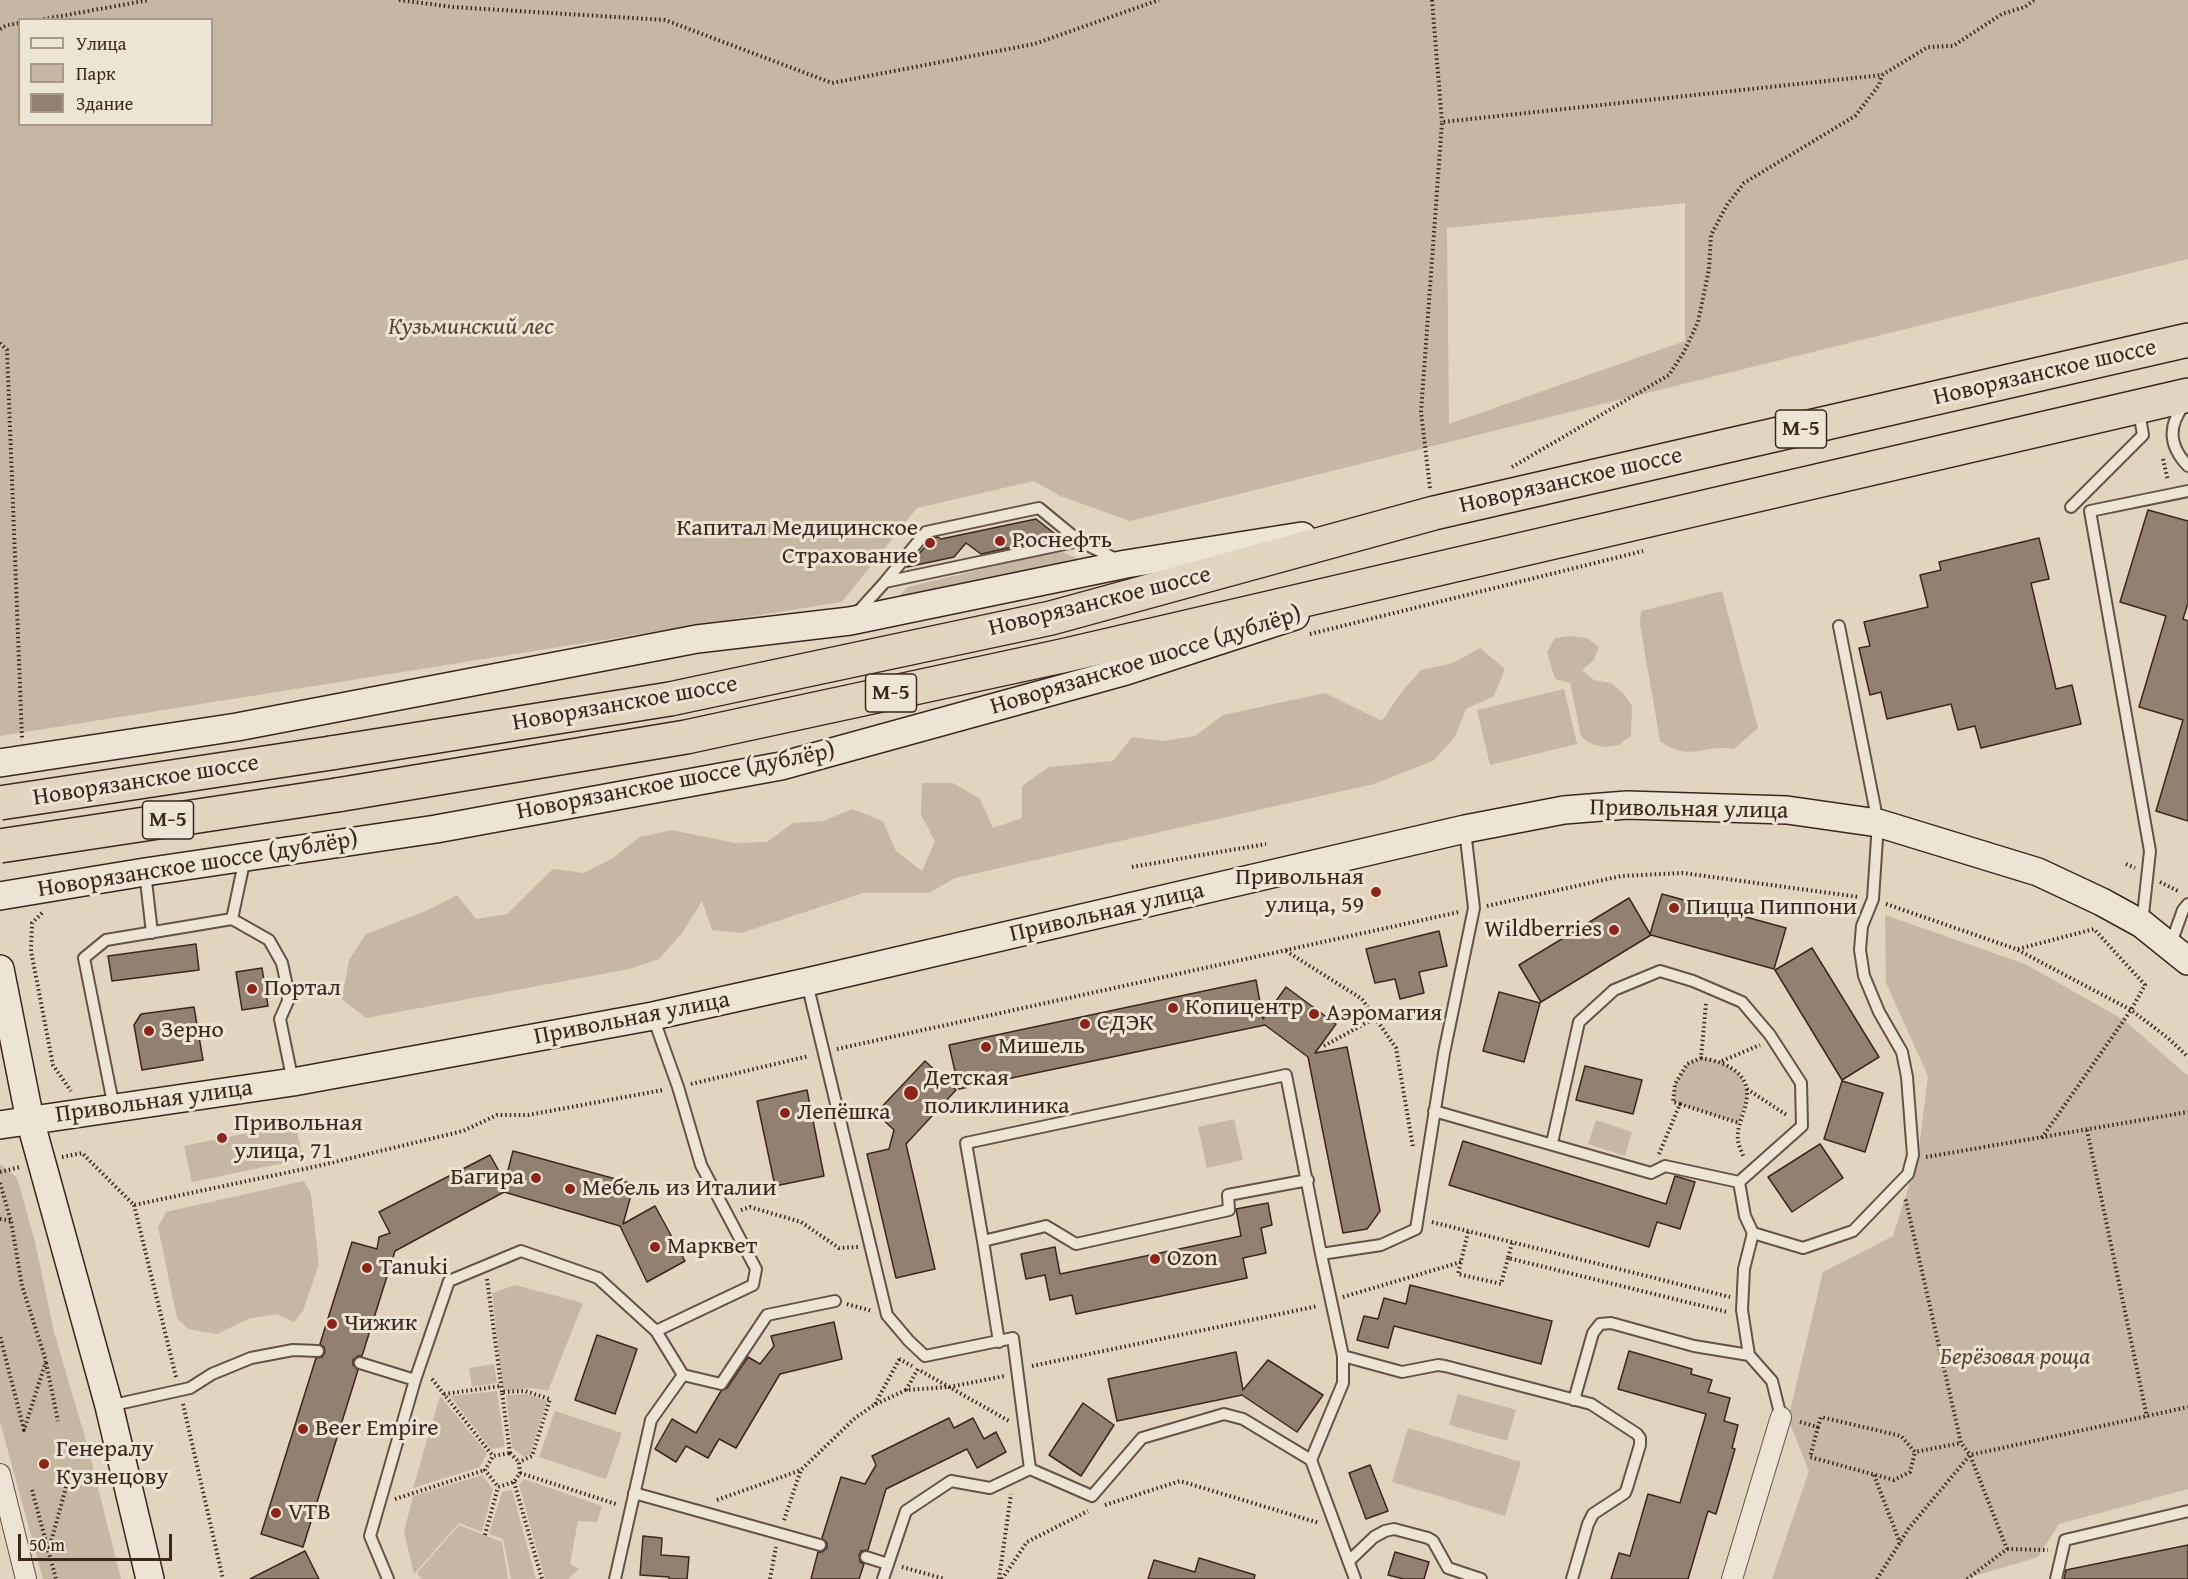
<!DOCTYPE html>
<meta charset="utf-8">
<style>
body{margin:0}
#map{position:relative;width:2188px;height:1579px;overflow:hidden;background:#e2d5bd;font-family:"Gentium Book Plus",serif}
canvas{display:block}
.legend{position:absolute;left:18px;top:18px;width:195px;height:108px;box-sizing:border-box;background:#ece4d4;border:2px solid #a6988c;margin:0;padding:8px 10px;list-style:none;font-size:18px;color:#3c271f}
.legend li{display:flex;align-items:center;gap:12px;height:30px}
.legend b{width:30px;border:2px solid #a6988c}
.scale{position:absolute;left:18px;top:1534px;width:154px;height:27px;box-sizing:border-box;border:3px solid #3c271f;border-top:0;padding-left:8px;font-size:18px;line-height:21px;white-space:nowrap;color:#3c271f;-webkit-text-stroke:4px #ece4d4;paint-order:stroke}
</style>
<div id="map">
<canvas width="2188" height="1579"></canvas>
<ul class="legend">
<li><b style="height:8px;background:#ece4d4"></b>Улица</li>
<li><b style="height:16px;background:#c6b7a2"></b>Парк</li>
<li><b style="height:16px;background:#928171"></b>Здание</li>
</ul>
<div class="scale">50 m</div>
</div>
<script>
const c = document.querySelector('canvas').getContext('2d');
c.lineJoin = 'round';
function paint(path, color) { c.fillStyle = color; c.fill(path, 'evenodd'); }
function strokePath(path, color, width, dash) { c.strokeStyle = color; c.lineWidth = width; c.lineCap = dash ? 'butt' : 'round'; c.setLineDash(dash || []); c.stroke(path); }
function write(font, color, halo, rows, align = 'center') {
  c.font = font + ' "Gentium Book Plus",serif'; c.lineWidth = 6; c.setLineDash([]); c.textBaseline = 'middle'; c.strokeStyle = halo; c.fillStyle = color; for (const [text, x, y, turn = 0] of rows) {
    c.save(); c.translate(x, y); c.rotate((+turn || 0) * Math.PI / 180); c.textAlign = isNaN(turn) ? turn : align; if (halo) c.strokeText(text, 0, 0); c.fillText(text, 0, 0); c.restore();
  }
}
const green = new Path2D(`
 M0,0h2188v259l-1058,262 -70,-25 -26,-15 -117,27 -75,94 -842,134zM20,20h192v104h-192zM1685,203v138l-236,83 -2,-196z
 M1062,552l17,7v4l-186,39 15,-15 124,-30z
 M1722,591l36,137 -24,21c-33,-5 -42,14 -74,-8l-20,-117 1,-13z
 M1570,636l17,2 12,9 -6,14 -11,9 12,10 17,3 13,11 8,12 -1,30 -13,9 -14,2 -15,-4 -8,-7 -11,-53 -15,-4 -8,-27 8,-14z
 M1480,648l25,21 -11,27 -28,13 -11,28 -22,24 -59,23 -419,94 -26,15h-66l-122,40 -29,-3 -10,-29 -20,32 -23,26 -30,10 -263,49 -24,-19 7,-39 17,-26 60,-23 31,-16 19,24 31,-5 46,-45 31,4 29,-15 27,-21 32,-7 63,13 32,-1 26,-19 31,-2 28,-12 31,12 13,30 26,20 13,-30 -14,-26 1,-32h31l27,16 13,29 29,-10v-32l27,-19 64,-6 19,-24 31,4 32,-5 28,-21 102,-22 57,28 18,-27 21,-24 32,-7z
 M1564,689l13,55 -87,21 -13,-55z
 M1885,915l140,49 99,56 64,56v413l-129,35 -21,33 -73,22h-193l37,-108 -21,-52 35,-147 70,-36 25,-80 10,-80 -42,-93z
 M1701,1058l21,3 20,16 5,19 -8,27 -66,-21 2,-18 12,-20z
 M1234,1119l9,41 -36,8 -9,-41z
 M1596,1120l36,12 -7,24 -37,-12z
 M295,1123l8,36 -111,23 -8,-36z
 M0,1164l17,14 18,64 19,90 33,112 34,135h-78l-43,-157z
 M304,1181l7,13 8,70 -16,47 -9,11 -17,-8 -29,5 -31,15 -29,-5 -11,-11 -19,-91 8,-15z
 M515,1285l68,18 -35,88 -13,-3 -32,3 -11,-98z
 M494,1364l3,19 -25,4 -3,-19z
 M497,1391l8,56 -14,2 -41,-53z
 M527,1394l20,7 -17,53 -6,3 -12,-10 -6,-52z
 M1458,1394l58,16 -9,31 -58,-16z
 M440,1396l47,57 -7,14 -67,21z
 M555,1411l67,22 -16,46 -67,-22z
 M1408,1428l113,34 -16,54 -113,-34z
 M482,1475l11,14 -11,43 -23,-9 -45,51 -10,-42 9,-36z
 M524,1479l78,27 -5,16 -19,-1 -8,43 9,5 -11,10h-23l-26,-94z
 M512,1490l24,89h-25l-8,-40 -14,-5 13,-42z
 M459,1525l43,17 6,37h-86l-5,-6z`);
const building = new Path2D(`
 M2148,510l40,11v82l-5,16 5,2v200l-32,-10 27,-91 -44,-13 27,-91 -46,-14z
 M1036,519l23,18 -78,17 -15,-11 -12,14 -47,10 26,-29 5,-1 3,2z
 M2039,538l10,41 -18,4 25,106 16,-4 9,39 -100,24 -6,-22 -17,4 -7,-26 -64,15 -6,-27 -11,3 -11,-47 11,-2 -6,-24 64,-15 -8,-32 21,-5 -2,-8z
 M1662,894l124,34 -12,41 -123,-34 -110,67 -22,-37 110,-67 21,36z
 M1439,931l8,35 -28,6 5,21 -24,6 -5,-20 -20,4 -9,-34z
 M196,944l3,26 -87,11 -4,-25z
 M1812,948l67,109 -37,23 -67,-110z
 M262,968l6,38 -26,4 -6,-38z
 M1256,980l7,39 23,-32 50,37 -21,29 32,-6 33,164 -13,18 -24,4 -35,-176 -43,-32 -306,64 -10,-44z
 M1499,992l41,11 -16,59 -41,-11z
 M194,1007l9,53 -61,10 -8,-45 7,-11z
 M925,1061l31,29 -50,54 29,125 -39,9 -29,-124 22,-5 5,-19 -18,-17z
 M1585,1066l57,14 -9,34 -57,-14z
 M1842,1081l41,12 -18,59 -41,-13z
 M807,1090l17,86 -49,10 -18,-85z
 M1463,1141l203,63 9,-28 20,6 -15,47 -23,-7 -8,25 -200,-62z
 M1820,1144l23,34 -51,34 -24,-35z
 M513,1151l121,33 -11,40 32,-18 30,55 -38,21 -27,-56 -116,-34 -109,59 -33,105h-4l-5,4v5l5,5 -55,177 -42,-13 55,-176 6,-1 3,-5 -1,-5 -4,-3 32,-102 25,7 2,-12 11,-4 -11,-21 111,-57 15,27z
 M1268,1203l4,22 -11,3 5,25 -23,5 4,20 -171,36 -4,-19 -22,5 -5,-25 -19,4 -5,-25 34,-7 5,27 181,-38 -5,-27z
 M1410,1285l142,36 -11,43 -147,-38 -6,22 -31,-8 7,-24 14,3 6,-21 22,6z
 M834,1322l8,37 -62,15 -44,74 -17,-9 -11,19 -22,-12 -10,16 -21,-13 17,-30 24,14 25,-42 6,-3 21,-31 12,7 14,-18 -3,-10z
 M597,1335l40,14 -22,65 -40,-14z
 M1629,1351l63,18 -1,5 21,6 -4,12 22,6 -6,23 14,4 -6,23 3,1 -19,65 -8,-3 -20,68h-77l8,-26 11,3 18,-62 32,9 26,-89 -88,-25z
 M1236,1352l7,38 25,-30 55,35 -26,37 -55,-37 -125,26 -9,-42z
 M1083,1403l31,22 -33,51 -32,-21z
 M949,1418l5,10 19,-10 11,21 12,-7 10,20 -29,16 -10,-19 -81,40 -18,61 -7,1 -2,4 1,7 4,2 -5,15h-48l7,-27h4l5,-4v-5l-5,-5 19,-61 24,7 11,-19 -4,-9z
 M1370,1465l18,46 -22,8 -17,-46z
 M643,1536l19,2 -1,17 28,2 -2,22h-18v-2l-29,-2z
 M2188,1545v34h-124l2,-9z
 M305,1551l14,28h-69z
 M1395,1552l34,10 -5,17h-20l-16,-4z
 M1199,1558l56,17 -1,4h-106l6,-19 41,12z`);
const path = new Path2D(`
 M399,0l54,7 212,13 167,63 202,-39 125,-44
 M1432,0l10,122
 M39,20l110,-20
 M0,29l7,-4 13,-2
 M0,343l7,7 15,388
 M2163,459l5,22
 M1512,467l157,-92 15,-23 14,-30 11,-53 2,-34 16,-30 17,-22 111,-67 24,-31 3,-10
 M1430,488l-9,-76 21,-290 440,-47 46,-28 25,-1 49,-32 23,-7 9,-7
 M1310,634l333,-83
 M2126,864l9,4
 M1132,867l134,-23
 M2160,882l20,10
 M1886,904l130,45 115,61 37,28 20,19
 M1487,906l134,-30 62,-3 176,24
 M42,913l-10,10 -1,28 22,114 18,26
 M2018,949l76,-20 51,56 -14,25 -90,129
 M1286,951l76,48 34,49 17,99
 M1324,1046l51,-28
 M837,1049l622,-137
 M1701,1058c19,3 47,12 46,37 0,15 -11,29 -9,46 1,5 4,12 6,17
 M1722,1061l38,-16
 M691,1084l118,-28
 M1747,1089l41,27
 M1680,1104l59,19
 M2087,1130l60,287
 M1659,1154l21,-50 -7,-2 2,-18 12,-20 14,-6 5,-55
 M62,1157l20,-4 52,52 184,-39 145,-35 34,-16h31l135,-25
 M1926,1157l262,-45
 M0,1172l20,-5
 M0,1183l11,38 11,65 24,75 -22,69 -24,-94
 M134,1205l42,172
 M741,1210l9,-3 51,15 38,26 19,-1
 M0,1219l11,2
 M1432,1222l298,75
 M1468,1232l-10,42 43,10 7,-26
 M1512,1243l-4,15 219,54
 M487,1279l15,113
 M1343,1297l118,-35
 M847,1304l25,7
 M899,1359l13,7
 M46,1363l12,58
 M1032,1366l286,-60
 M921,1371l88,50
 M432,1379l61,77
 M906,1390l13,-23
 M444,1394l57,-8
 M183,1404l40,175
 M875,1404l25,-46
 M1800,1422l18,5 3,-10 80,19 14,16 46,-9
 M1818,1427l-8,30 84,23 16,-8 5,-20
 M510,1453l-8,-61 23,-1 25,8 -18,57 -13,6
 M510,1453l9,9 1,11 -6,9 -16,5 -13,-17 8,-14z
 M520,1473l96,31
 M1874,1475l26,68
 M514,1482l28,97
 M32,1490l24,89
 M395,1499l90,-29
 M717,1500l84,-30
 M1105,1505l75,-24 139,42
 M784,1520l17,-50 54,-52 19,-13 32,-15 43,-3 56,-11
 M485,1535l13,-48
 M49,1549l19,-69
 M2007,1549l41,1
 M902,1567l43,12
 M770,1579l6,-32
 M999,1579l12,-85
 M1002,1579l25,-37 61,-31
 M1877,1579l32,-51 61,-73 -9,-12 -56,-246
 M1967,1579l40,-30 -37,-94 218,-48`);
const lane = new Path2D(`
 M2185,404c-18,22 -16,42 3,62
 M2071,507l72,-72 -4,-24
 M885,582l41,-50 113,-24 40,33
 M856,614l29,-32 194,-41 39,19
 M145,872l7,61
 M232,919l13,-61
 M2142,924l8,-73 -60,-340 98,-20
 M2170,946l13,-36 5,-6
 M807,983l80,332 22,26 16,15 88,-18 17,131 62,27 50,-58 82,-24 19,5 68,41
 M114,1108l-30,-150 22,-18 126,-21 37,21 13,23 5,23 1,15 -8,18 13,63
 M1434,1111l217,62 14,-7 74,16 63,-56 -1,-43 -31,-48 -28,-33 -49,-21 -33,-10 -46,19 -35,32 -27,121
 M1308,1180l-80,15 1,15 -153,34 -30,-18 -63,15 -17,-98 320,-68 35,179
 M1739,1182l6,34 8,17
 M983,1241l16,101
 M1343,1356l59,16 36,-7 7,1 146,38 46,30 3,4v7l-13,43 -2,5 -32,21 -5,10 -16,55
 M360,1363l55,17
 M683,1375l38,9 46,-69 68,-14
 M1574,1400l19,-67 7,-9 11,-1 83,23 55,9
 M109,1406l81,-18 22,-14 39,-16 42,-8 25,1
 M1781,1417l-9,-36 -23,-26 -7,-45 2,-41 9,-36 50,15 50,-17 55,-57 5,-19 -6,-78 -5,-25 -23,-40 -15,-36 -4,-26 2,-24 11,-27 5,-76 -39,-197
 M634,1493l186,52
 M866,1557l22,7
 M1349,1561l25,-24 11,-6 9,-2 34,9 5,3 15,27 33,11
 M388,1579l-18,-43 45,-156 34,-99 72,-30 77,27 58,53 97,-46 3,-16 -55,-104 -23,-78 -25,-70
 M615,1579l36,-159 32,-45 -27,-44
 M883,1579l23,-68 45,-30 39,7 40,-19
 M1355,1579l-44,-119 32,-77v-27l-22,-102 60,-9 35,-16 28,-176 30,-145 -9,-78
 M2056,1579l9,-39 123,-29`);
const street = new Path2D(`
 M0,1474l26,105
 M1732,1579l49,-162`);
const secondary = new Path2D(`
 M0,763l237,-36 460,-88 153,-18 276,-57 176,-28
 M0,896l145,-24 291,-43 345,-63 345,-95 169,-55
 M0,969l30,151 79,286 41,173
 M0,1125l293,-43 360,-66 154,-34 658,-153 99,-19 63,-5 160,5 91,13 160,49 64,30 40,22 46,37`);
const highway = new Path2D(`
 M331,753l339,-54 381,-81 383,-105 754,-173
 M337,795l349,-58 376,-81 1126,-261`);
const highwayBridge = new Path2D(`
 M0,803l331,-50
 M0,846l337,-51`);
const markers = [
 [1000,541,6,"#8f2418"],
 [930,543,6,"#8f2418"],
 [1376,892,6,"#8f2418"],
 [1674,908,6,"#8f2418"],
 [1614,930,6,"#8f2418"],
 [252,989,6,"#8f2418"],
 [1173,1008,6,"#8f2418"],
 [1314,1014,6,"#8f2418"],
 [1085,1024,6,"#8f2418"],
 [149,1031,6,"#8f2418"],
 [986,1047,6,"#8f2418"],
 [911,1093,8,"#8f2418"],
 [785,1113,6,"#8f2418"],
 [222,1138,6,"#8f2418"],
 [536,1178,6,"#8f2418"],
 [570,1189,6,"#8f2418"],
 [655,1247,6,"#8f2418"],
 [1155,1259,6,"#8f2418"],
 [367,1268,6,"#8f2418"],
 [332,1324,6,"#8f2418"],
 [303,1429,6,"#8f2418"],
 [44,1464,6,"#8f2418"],
 [276,1513,6,"#8f2418"]
];
const shields = [
 [1801,429,51],
 [891,693,51],
 [168,820,51]
];
const shieldNames = [
 ["М-5",1801,429],
 ["М-5",891,693],
 ["М-5",168,820]
];
const parkNames = [
 ["Кузьминский лес",471,328],
 ["Берёзовая роща",2015,1358]
];
const streetNames = [
 ["Новорязанское шоссе",2045,373,-13],
 ["Новорязанское шоссе",1571,481,-13],
 ["Новорязанское шоссе",1100,602,-14],
 ["Новорязанское шоссе (дублёр)",1146,661,-17],
 ["Новорязанское шоссе",625,704,-10],
 ["Новорязанское шоссе",146,781,-9],
 ["Новорязанское шоссе (дублёр)",676,782,-11],
 ["Привольная улица",1689,810,1],
 ["Новорязанское шоссе (дублёр)",198,865,-9],
 ["Привольная улица",1107,913,-13],
 ["Привольная улица",632,1019,-11],
 ["Привольная улица",154,1102,-8]
];
const poiNames = [
 ["Капитал Медицинское",918,529,"right"],
 ["Страхование",918,557,"right"],
 ["Роснефть",1012,541],
 ["Привольная",1364,878,"right"],
 ["улица, 59",1364,906,"right"],
 ["Пицца Пиппони",1686,908],
 ["Wildberries",1602,930,"right"],
 ["Портал",264,989],
 ["Копицентр",1185,1008],
 ["Аэромагия",1326,1014],
 ["СДЭК",1097,1024],
 ["Зерно",161,1031],
 ["Мишель",998,1047],
 ["Детская",924,1079],
 ["поликлиника",924,1107],
 ["Лепёшка",797,1113],
 ["Привольная",234,1124],
 ["улица, 71",234,1152],
 ["Багира",524,1178,"right"],
 ["Мебель из Италии",582,1189],
 ["Марквет",667,1247],
 ["Ozon",1167,1259],
 ["Tanuki",379,1268],
 ["Чижик",344,1324],
 ["Beer Empire",315,1429],
 ["Генералу",56,1450],
 ["Кузнецову",56,1478],
 ["VTB",288,1513]
];
paint(green, '#c6b7a2');
paint(building, '#928171');
strokePath(building, '#3c271f', 1.5);
strokePath(lane, '#665246', 14);
strokePath(street, '#665246', 22);
strokePath(secondary, '#3c271f', 30);
strokePath(highway, '#3c271f', 36);
strokePath(path, '#3c271f', 4, [1.5, 3]);
strokePath(lane, '#ece4d4', 10);
strokePath(street, '#ece4d4', 20);
strokePath(secondary, '#ece4d4', 27);
strokePath(highway, '#e2d5bd', 33);
strokePath(highwayBridge, '#3c271f', 36, []);
strokePath(highwayBridge, '#e2d5bd', 33);
for (const [x, y, r, color] of markers) { const dot = new Path2D(); dot.arc(x, y, r, 0, 2 * Math.PI); c.fillStyle = color; c.fill(dot); strokePath(dot, '#ece4d4', 2); }
for (const [x, y, w] of shields) { const box = new Path2D(); box.roundRect(x - w / 2, y - 19, w, 38, 4.5); c.fillStyle = '#ece4d4'; c.fill(box); strokePath(box, '#3c271f', 1.5); }
write('bold 22px', '#3c271f', null, shieldNames);
write('italic 24px', '#584439', '#ece4d4', parkNames);
write('24px', '#3c271f', '#ece4d4', streetNames);
write('24px', '#3c271f', '#ece4d4', poiNames, 'left');
</script>
